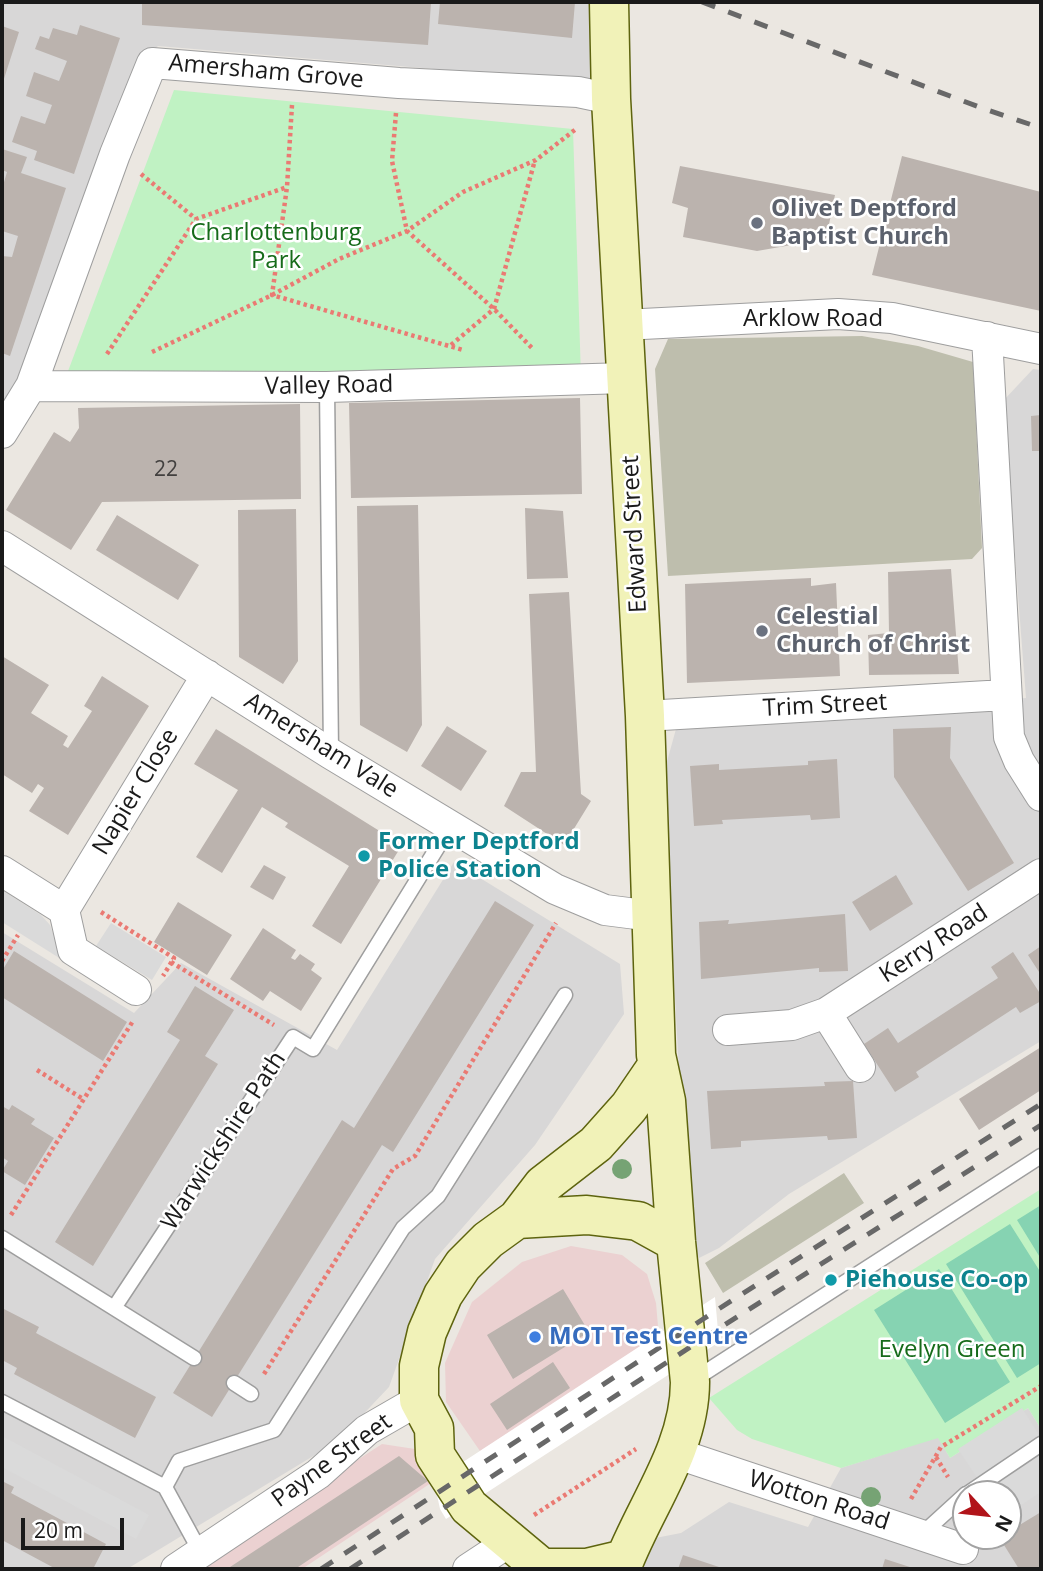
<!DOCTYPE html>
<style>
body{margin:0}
#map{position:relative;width:1043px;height:1571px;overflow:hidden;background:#ebe7e1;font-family:"Open Sans",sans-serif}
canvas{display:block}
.frame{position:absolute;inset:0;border:4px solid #1a1a1a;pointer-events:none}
.north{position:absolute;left:952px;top:1480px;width:70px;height:70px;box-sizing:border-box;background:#fff;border:2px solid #a3a3a3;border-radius:50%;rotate:117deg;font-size:19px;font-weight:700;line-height:28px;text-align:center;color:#1a1a1a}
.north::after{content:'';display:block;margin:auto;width:24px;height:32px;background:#b1141a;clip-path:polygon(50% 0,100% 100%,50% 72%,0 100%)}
.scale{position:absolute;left:21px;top:1518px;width:103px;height:32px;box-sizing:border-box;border:4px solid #1a1a1a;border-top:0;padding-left:9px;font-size:21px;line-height:24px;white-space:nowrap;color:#1a1a1a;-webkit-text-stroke:5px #fff;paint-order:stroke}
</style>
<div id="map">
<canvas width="1043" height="1571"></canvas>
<div class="frame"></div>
<div class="north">N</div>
<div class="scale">20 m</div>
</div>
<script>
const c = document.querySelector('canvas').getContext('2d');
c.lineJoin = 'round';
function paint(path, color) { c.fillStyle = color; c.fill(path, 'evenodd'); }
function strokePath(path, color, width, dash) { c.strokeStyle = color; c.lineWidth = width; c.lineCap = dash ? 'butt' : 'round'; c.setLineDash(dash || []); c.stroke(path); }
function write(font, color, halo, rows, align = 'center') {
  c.font = font + ' "Open Sans",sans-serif'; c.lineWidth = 5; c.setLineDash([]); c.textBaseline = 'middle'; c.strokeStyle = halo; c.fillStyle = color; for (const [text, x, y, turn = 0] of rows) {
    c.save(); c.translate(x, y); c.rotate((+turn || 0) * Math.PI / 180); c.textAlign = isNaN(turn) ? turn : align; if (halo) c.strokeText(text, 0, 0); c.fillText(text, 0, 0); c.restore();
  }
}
const residential = new Path2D(`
 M2,2h589v80l-433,-36 -22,20 -106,298 -28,43z
 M1033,369l8,1v671l-252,153 -70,54 -20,10 -11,-22 -25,-460 13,-47 350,-31 -23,-297z
 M454,862l166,102 4,50 -89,131 -100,114 -46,128 -51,54 -211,128h-125v-637l132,81 47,-50 156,87z
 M1028,1408l13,21v140h-545l185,-36 48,-31 79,25 33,-59 97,-31 12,21zM966,1494h42v42h-42z`);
const commercial = new Path2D(`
 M571,1246l51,9 25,19 9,29 3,35 -179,113 -34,-49 -1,-39 27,-61 50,-40z
 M382,1444l33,5 19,32 -132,88h-112z`);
const construction = new Path2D(`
 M862,336l56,10 55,16 9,186 -10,11 -304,17 -13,-207 13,-30z
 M844,1173l20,30 -141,90 -18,-30z`);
const park = new Path2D(`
 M174,90l399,39 8,248 -522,18z
 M1041,1189v240l-13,-21 -78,50 -12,-20 -97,30 -89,-29 -15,-9 -28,-32z`);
const pitch = new Path2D(`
 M1041,1205v54l-24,-39z
 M1010,1224l31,49v90l-24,15 -71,-114z
 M939,1269l71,113 -65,41 -71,-113z`);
const parking = new Path2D(`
 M2,890l39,25 9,10 11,30 11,11 -70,-44z
 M111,923l55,34 -14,23 -56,-34z
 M1022,1408l19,30v54l-33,22v-20h-20l-30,-45z
 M2,1436l147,79 -13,24 -134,-72z`);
const pier = new Path2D(`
 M715,1297l4,45 -273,177 -6,-10 -6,-28z`);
const building = new Path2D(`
 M142,2h280l9,1 -3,42 -286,-20z
 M440,2h135l-3,36 -134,-14z
 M80,25l40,13 -46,136 -40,-14 3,-9 -25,-9 9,-26 24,8 7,-19 -26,-9 8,-24 25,9 8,-20 -32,-12 5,-13 9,3 4,-11 24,7z
 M2,26l17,6 -17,53z
 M2,149l25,8 -6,16 45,15 -56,168 -8,-3v-97l10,1 6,-21 -16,-5v-42l5,-17 -5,-2z
 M902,156l139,36v119l-169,-36z
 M680,166l155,29 -9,44 -69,12 -74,-14 5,-29 -16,-5z
 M580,398l2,96 -231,4 -2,-95z
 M300,404l1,95 -199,3 -31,48 -65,-40 48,-78 16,10 9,-14 -1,-20z
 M1041,415v36h-9l-1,-35z
 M418,505l4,220 -15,27 -47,-27 -3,-219z
 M525,508l38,3 5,67 -41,1z
 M296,509l2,152 -15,23 -44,-27 -1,-147z
 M117,515l82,50 -21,35 -82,-50z
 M951,569l8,105 -90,1 -1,-40 21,-2 -1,-61z
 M811,578v8l25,-3 4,93 -153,7 -2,-99z
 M569,592l12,202 10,7 -27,44 -60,-39 17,-34h15l-7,-178z
 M2,656l47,29 -18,28 37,23 -5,9 5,3 24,-37 -8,-5 18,-30 47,30 -81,129 -39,-24 15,-23 -6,-4 -6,9 -30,-19z
 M447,726l40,25 -26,40 -40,-25z
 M951,727l-1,31 64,105 -46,28 -74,-114 -1,-48z
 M216,729l186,116 -61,99 -29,-18 37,-60 -64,-39 3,-4 -26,-16 -40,66 -26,-16 42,-67 -44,-26z
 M837,759l3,59 -29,2 -1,-5 -88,5 1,4 -29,2 -4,-60 29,-2v6l89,-5v-4z
 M264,865l22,12 -13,23 -23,-13z
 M896,875l17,29 -43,27 -18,-29z
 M495,901l39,24 -141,227 -11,-7 -170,272 -39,-24 169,-273 12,8z
 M178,902l54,33 -25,40 -53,-33z
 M845,914l3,57 -29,1v-4l-118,11 -2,-57 30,-2 -1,4z
 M263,928l33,22 -5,8 4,2 5,-6 15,10 -4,6 11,8 -21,33 -31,-20 -7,10 -33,-22z
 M1041,946v29l-13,-20z
 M14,951l113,71 -24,39 -101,-64v-26z
 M1013,952l28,43v6l-21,12 -4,-6 -100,65 3,5 -24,15 -31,-48 24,-16 10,15 100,-65 -7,-11z
 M195,986l39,24 -29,46 13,8 -125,202 -38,-24 125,-202 -13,-8z
 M1041,1047v43l-62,40 -20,-31z
 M853,1081l4,57 -29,2 -1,-4 -86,5v6l-30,2 -4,-58 118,-5 -1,-4z
 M12,1105l23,14 -4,5 23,14 -29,47 -23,-14 6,-10 -6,-4v-51l7,4z
 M563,1289l26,43 -76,47 -26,-44z
 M2,1308l37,19 -3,6 120,64 -21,41 -121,-64 3,-6 -15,-8z
 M553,1362l17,26 -63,42 -17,-26z
 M399,1456l29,25 -133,88h-68z
 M2,1481l12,6 -3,6 95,51 -13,25h-37l-54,-29z
 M1041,1512v57h-22l-20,-32 9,-1v-4z
 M683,1555l42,14h-47z
 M885,1559l31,10h-34z`);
const path = new Path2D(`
 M292,105l-5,82 -15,108 191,55
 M396,113l-4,48 15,70 87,78 39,40
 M141,174l55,45
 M451,345l43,-36 41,-149
 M152,352l120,-57 67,-36 68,-28 56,-39 73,-32 40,-31
 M107,354l89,-135 91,-32
 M101,912l73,46 -11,18
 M2,961l16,-26
 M171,962l103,63
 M37,1070l46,29
 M11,1215l122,-194
 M264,1374l129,-205 22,-13 141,-233
 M936,1457l12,20
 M911,1499l30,-52 100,-61
 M534,1515l102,-66`);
const lane = new Path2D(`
 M327,387l4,366
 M2,1238l192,120
 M114,1308l179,-271 20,12 137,-222
 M695,1379l346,-223
 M234,1383l17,11
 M2,1402l163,85 36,66
 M165,1487l14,-26 95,-31 129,-202 35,-32 127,-201
 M967,1494l74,-50
 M921,1535l45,-41`);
const street = new Path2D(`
 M623,325l215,-11 54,4 149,31
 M987,337l22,400 10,24 22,35
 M31,386l296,1 299,-9
 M2,433l29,-47 84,-232 37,-91 247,20 179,9 33,7
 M2,546l329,208 224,135 50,21 47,6
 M645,716l360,-21
 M2,871l62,39
 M136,990l-63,-40 -9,-40 143,-235
 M826,1013l34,54
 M728,1030l64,-5 34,-12 215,-139
 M675,1453l288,96
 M176,1569l142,-95 49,-44 52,-30
 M468,1569l41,-27`);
const secondary = new Path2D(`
 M609,2l2,97 34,617 11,339 10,46 10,141 14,140c0,68 -46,125 -69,187
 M517,1219l26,-34 53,-41 33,-37 28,-41
 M625,1559l-38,9h-45l-73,-61 -34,-52 -1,-27 -15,-28v-34l8,-34 16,-37 20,-30 25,-25 29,-21 70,-4 51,6 38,21`);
const rail = new Path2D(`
 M702,2l277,105 62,21
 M321,1569l396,-259 324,-206
 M350,1569l368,-240 323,-204`);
const trees = [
 [622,1169],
 [871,1497]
];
const markers = [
 [757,223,7,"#6b7280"],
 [762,631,7,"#6b7280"],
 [364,856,7,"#0f9aa8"],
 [831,1280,7,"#0f9aa8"],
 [535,1337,7,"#3f7fe0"]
];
const numberNames = [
 ["22",166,470]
];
const streetNames = [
 ["Amersham Grove",266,72,5],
 ["Arklow Road",813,319],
 ["Valley Road",329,386,-1],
 ["Edward Street",635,534,-93],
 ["Trim Street",825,706,-3],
 ["Amersham Vale",321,746,32],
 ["Napier Close",136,792,-59],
 ["Kerry Road",934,944,-33],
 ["Warwickshire Path",224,1141,-57],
 ["Payne Street",332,1461,-36],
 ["Wotton Road",819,1501,18]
];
const worshipNames = [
 ["Olivet Deptford",771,209],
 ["Baptist Church",771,237],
 ["Celestial",776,617],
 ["Church of Christ",776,645]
];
const parkNames = [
 ["Charlottenburg",276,233],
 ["Park",276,261],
 ["Evelyn Green",952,1350]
];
const cultureNames = [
 ["Former Deptford",378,842],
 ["Police Station",378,870],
 ["Piehouse Co-op",845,1280]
];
const shopNames = [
 ["MOT Test Centre",549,1337]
];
paint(residential, '#d8d7d7');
paint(commercial, '#ebd1d1');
paint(construction, '#bebead');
paint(park, '#c0f2c3');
paint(pitch, '#86d3b2');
paint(parking, '#dadada');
paint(pier, '#fff');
paint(building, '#bbb3ae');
strokePath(lane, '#9e9e9e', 17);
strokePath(street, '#9e9e9e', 32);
strokePath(secondary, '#5e640f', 41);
strokePath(path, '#ea7a73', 4.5, [3.5, 3.5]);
strokePath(lane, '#fff', 14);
strokePath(street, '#fff', 30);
strokePath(secondary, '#f1f2b8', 38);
strokePath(rail, '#686868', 5, [14, 14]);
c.fillStyle = '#76a374';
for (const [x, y] of trees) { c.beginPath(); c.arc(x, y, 10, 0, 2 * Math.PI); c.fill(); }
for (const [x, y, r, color] of markers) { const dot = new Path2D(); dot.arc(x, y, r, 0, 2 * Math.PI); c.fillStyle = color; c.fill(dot); strokePath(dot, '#fff', 2.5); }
write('21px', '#42403f', null, numberNames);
write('24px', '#1a1a1a', '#fff', streetNames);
write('bold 24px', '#5b616d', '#fff', worshipNames, 'left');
write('24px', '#166b1a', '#fff', parkNames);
write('bold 24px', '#0d838f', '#fff', cultureNames, 'left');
write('bold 24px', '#366cbe', '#fff', shopNames, 'left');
</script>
